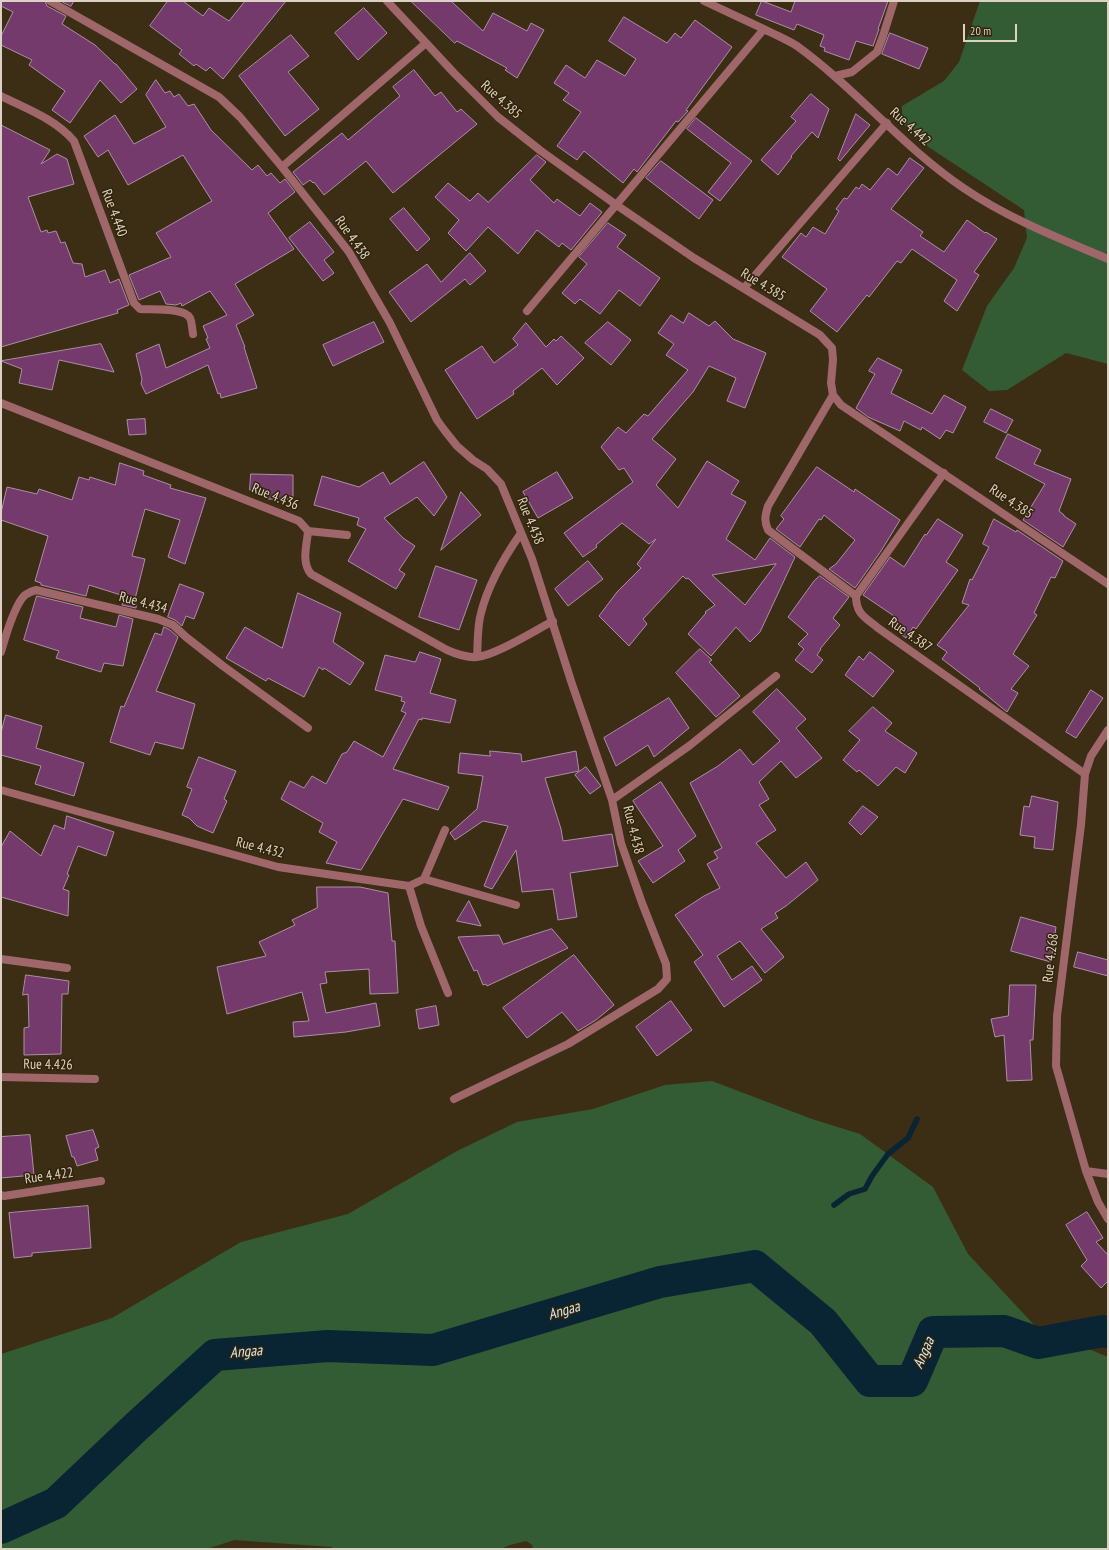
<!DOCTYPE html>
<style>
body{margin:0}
#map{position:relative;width:1109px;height:1550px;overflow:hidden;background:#3c2e14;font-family:"PT Sans Narrow",sans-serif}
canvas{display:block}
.frame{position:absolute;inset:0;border:2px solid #dbd2c3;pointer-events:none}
.scale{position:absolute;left:963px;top:24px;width:54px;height:18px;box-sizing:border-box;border:2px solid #dbd2c3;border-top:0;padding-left:5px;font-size:12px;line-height:14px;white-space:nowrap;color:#dbd2c3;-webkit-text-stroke:3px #32240a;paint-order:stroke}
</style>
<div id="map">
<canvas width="1109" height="1550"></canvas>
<div class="frame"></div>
<div class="scale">20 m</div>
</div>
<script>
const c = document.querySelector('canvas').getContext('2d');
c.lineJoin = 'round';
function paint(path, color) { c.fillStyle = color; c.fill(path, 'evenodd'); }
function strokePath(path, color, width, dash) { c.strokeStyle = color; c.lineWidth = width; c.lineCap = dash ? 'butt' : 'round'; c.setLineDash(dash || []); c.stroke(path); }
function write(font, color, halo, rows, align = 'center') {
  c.font = font + ' "PT Sans Narrow",sans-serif'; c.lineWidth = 3; c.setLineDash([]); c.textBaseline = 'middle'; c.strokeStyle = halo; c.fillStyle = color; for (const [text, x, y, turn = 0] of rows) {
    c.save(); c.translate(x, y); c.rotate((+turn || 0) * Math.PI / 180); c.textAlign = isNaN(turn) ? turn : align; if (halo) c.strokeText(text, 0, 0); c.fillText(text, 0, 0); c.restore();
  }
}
const green = new Path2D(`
 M980,1h128v363l-42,-11 -59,37 -18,1 -27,-21 25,-64 27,-38 13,-30 -3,-28 -97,-64 -25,-23v-17l42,-25 15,-19z
 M712,1081l100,38 48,15 73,53 35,67 68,73 72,30v192h-574l-3,-5 -5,-3 -16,4 -9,4h-169v-2l-98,-7 -27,9h-206v-195l111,-36 129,-76 107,-28 109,-63 60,-29 76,-13 72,-24z`);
const stream = new Path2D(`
 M834,1205l15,-11 16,-5 7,-13 16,-22 20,-16 9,-19`);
const river = new Path2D(`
 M1,1528l55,-25 80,-76 79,-72 113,-9 105,4 227,-68 95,-16 68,56 47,59h42l21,-49 71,-1 34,12 65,-12 5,1`);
const building = new Path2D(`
 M1,1h44l2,5 19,10 -4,8 33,21 20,19h1l21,25 -16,14 -21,-23 -30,43 -18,-13 13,-19 -36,-26 3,-5 -31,-15v-9l12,-24 -12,-6z
 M61,1h13l-3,5z
 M168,1h15l20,15 6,-8 20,13 16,-20h41l-63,78 -13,-12 -4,4 -10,-7 -2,2 -15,-12 3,-4 -32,-24z
 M411,1h40l32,30 10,-18 34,18 4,-8 13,7 -27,48 -12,-8 2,-2 -50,-27 -2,2z
 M762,1l29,11 4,-11h93l-10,28h1l-6,17 -17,-5 -7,19 -25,-9 1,-3 -5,-2 4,-11 -27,-11 -3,6 -38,-15z
 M364,8l23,25 -29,27 -23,-27z
 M624,17l43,26 8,-10 6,5 14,-18 37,27 -46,63 2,1 -10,11 -2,-1 -39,51 -3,-3 -11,14 -39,-32 -7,9 -20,-14 24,-34 -18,-12 6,-7 -15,-10 12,-18 19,13 12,-18 28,16 11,-17 -27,-18z
 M890,33l38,15 -9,21 -37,-15z
 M291,35l18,21 -21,16 31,37 -34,27 -46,-60z
 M414,70l21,26 6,-4 16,20 4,-3 16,15 -84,69 -27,-32 -42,34 -10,-13 -1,1 -3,-3 -7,5 -10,-13 49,-39 6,7 52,-44 -7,-9z
 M156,80l9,13 5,-2 4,6 5,-3 9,12 6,-2 17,26 41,40 6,-5 9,11 4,-3 9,10 5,-4 10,13 -27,21 26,36 -59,35 19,31 -18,10 9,22h-1l13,41 -36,10 -1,-5 -2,1 -10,-29 -62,29 -5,-10 1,-5 -6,-25 23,-10 7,24 44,-20 -4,-9 2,-1 -5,-12 24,-11 -17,-24 -28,15 -1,-3 -5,2 -10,-1 -6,-13 -21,9 -10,-25 42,-18 -15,-24 56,-32 -29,-46 -55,30 -20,-35 -10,7 -14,-21 31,-21 19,29 32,-17 -20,-32z
 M811,94l18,15 -11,29 -6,-6 -21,24 1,1 -14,18 -17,-15 35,-39 -5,-4z
 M856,114l14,11 -30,36 -2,-2z
 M696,118l56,43 -32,40 -12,-9 23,-29 -44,-34z
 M1,125l49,25 -9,14 16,-10 10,5 7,25 -46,13 13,35 6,-2 1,3 8,-2 5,12 4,-1 8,21 9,1 3,13 20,-7 5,13 9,-4 10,26 -12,5 1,3 -117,34z
 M537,155l9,7 -16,18 24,23 3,-4 23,17 10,-13 12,9 -3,4 -28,34 -9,-7 -3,4 -22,-17 -19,24 -30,-27 -22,24 -18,-18 11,-13 -24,-23 13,-14 22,18 8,-8 10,9z
 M910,158l14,10 -33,41 32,23 -3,4 24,16 23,-32 18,13 1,-1 11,7 -23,33 5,3 -22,36 -13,-10 13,-21 -45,-31 -11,14 -4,-2 -28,36 -2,-2 -30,37 -27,-21 17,-22 -45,-32 19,-24 5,4 7,-10 12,7 14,-23 -3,-2 8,-11 3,1 9,-12 3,2 3,-5 8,6 18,-22 9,7z
 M661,161l52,39 -14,19 -53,-41z
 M404,208l26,31 -13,12 -27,-32z
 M310,222l24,30 -10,8 10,13 -11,8 -34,-43z
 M608,223l18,12 -9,12 43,31 -20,28 -21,-16 -19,24 -20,-15 -5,5 -13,-11 25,-29 -8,-7z
 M470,253l16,18 -16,14 -5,-6 -54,43 -22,-30 38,-28 14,18z
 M689,313l20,13 6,-5 18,18 33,14 -21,55 -18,-7 9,-23 -27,-12 -16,26 -41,47 24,20 -20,26 22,23 29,-47 32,20 -8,13 15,8 -20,37 29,21 15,-22 25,19 -35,75 -10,10 -14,-15 -25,29 -23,-22 18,-21 -1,-1 10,-7 -27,-27 -2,1 -3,-3 -40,43 4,5 -18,22 -30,-30 18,-24 24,-24 -4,-4 19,-25 -7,5 -27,-21 -26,22 1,2 -14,10 -19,-24 69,-51 -9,-14 -5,2 -18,-23 17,-20 8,6 18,-19 4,2 40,-46 -22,-15 8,-11 -16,-11 13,-18 12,8zM776,564l-31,41 -33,-30 52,-9z
 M374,322l10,20 -51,24 -10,-21z
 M608,322l23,18 -20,25 -26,-22z
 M526,323l20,24 8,-8 2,2 5,-5 23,22 -27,27 -15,-17 -29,23 1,3 -37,25 -32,-49 37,-24 12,17 24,-18 -5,-6z
 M101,344l13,28 -55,-12 -7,30 -33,-7 3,-14 -21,-8z
 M878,358l24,12 -11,23 41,21 12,-19 22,12 -13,26 -7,-3 -6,9 -18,-12 -1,3 -17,-9 -4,10 -32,-14 -12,-9 19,-34 -6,-3z
 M991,409l22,11 -7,13 -22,-11z
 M145,419l1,15 -17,1 -2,-15z
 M1008,434l33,16 -7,14 37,15 -12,32 5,4v1l12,8 -13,23 -40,-27 22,-36 -49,-26z
 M424,462l23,35 -13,19 -17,-19 -33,21 19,20 12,8 -16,24 6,4 -9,15 -48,-28 18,-32 -9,-4 2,-7 -45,-13 8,-29 37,11 24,-15 7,12z
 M120,463l24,8 -1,4 28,10 -1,3 36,10 -21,66 -17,-7 12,-37 -35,-11 -13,47 13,3 -10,40 2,1 -1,8 -14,-3 2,-9 -35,-11 -3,11 -45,-11v-2l-6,-2 13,-45 -47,-16v-7l6,-26 30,7 2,-5 33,11 7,-23 10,3 1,-3 25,8z
 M817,467l37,25 1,-3 45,31 -19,31 -26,37 -26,-19 7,-5 19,-24 -31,-25 -3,5 -2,-1 -19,28 -24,-18 8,-10 -3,-3z
 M557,472l16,26 -35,20 -15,-26z
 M251,474l42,1v24h-25v-8l-18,-1z
 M461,492l20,23 -40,35z
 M938,519l25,16 -17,27 12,8 -42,59 -3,-2 -7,11 -15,-11 6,-9 -34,-23 27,-38 14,10 21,-33 1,1z
 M994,519l22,13 1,-2 46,31 -8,17 -4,-1 -17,36 3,2 -24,39 16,12 -18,23 7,4 -11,19 -28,-23 1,-1 -38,-29 5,-7 -10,-7 32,-40 -7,-2 8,-24 2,1 17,-33 -6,-3z
 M588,561l15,18 -35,27 -13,-17z
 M436,566l41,14 -18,50 -40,-13z
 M820,576l29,21 -16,21 7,7 -20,24h1l-4,6 6,5 -11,13 -17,-13 9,-11 -6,-5 10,-10 -20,-17 26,-36z
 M180,584l24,9 -10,26 -8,-3 -4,10 -7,-6 -7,-3z
 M298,593l43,20 -8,29 31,21 -14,22 -26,-17 -1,2 -4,-3 -15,30 -36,-19 -2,3 -40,-23 19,-31 37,21z
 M37,596l46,11 -3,11 36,9 3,-12 14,4 -10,47 -19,-3 -3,9 -45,-14 3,-7 -35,-11z
 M164,627l6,3 8,7 -22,54 39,13 -12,45 -28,-7 -5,13 -40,-13 11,-36 3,1 31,-74 6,2z
 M700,649l12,11 -3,2 31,34 -24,21 -40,-44z
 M420,652l21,7 -11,34 26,7 -6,23 -28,-5v2l-3,-1 -26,50 56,18 -11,23 -35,-11 -42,71 -35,-7 11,-21 -18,-10 4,-9 -42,-24 9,-18 14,7 8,-12 14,8 16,-30 5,-2 7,-11 29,16 23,-44 -5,-2 4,-9 -4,-1 1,-4 -27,-7 10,-35 30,7z
 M870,652l24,19 -21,26 -28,-22 14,-19 4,4z
 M777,689l29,30 -10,9 26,30 -26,20 -15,-17 -22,21 10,17 -10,6 17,25 -20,13 30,35 20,-16 12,18 -32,26 -11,7 3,5 -17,11 23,28 -19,16 -25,-32 -23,15 15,24 20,-14 10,14 -38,27 -30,-45 9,-7 -28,-40 29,-19 16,-8 -13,-24 11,-6 -4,-6 8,-4 -32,-65 28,-17 22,-17 13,16 27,-24 -27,-29z
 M1091,690l12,8 -27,40 -10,-6z
 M669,698l20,30 -35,29 -6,-12 -32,21 -12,-28z
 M873,707l19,16 -7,8 32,22 -12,20 -9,-6 -18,19 -19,-16 -2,2 -14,-12 17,-20 -11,-9z
 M6,715l36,11 -6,22 48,15 -10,33 -39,-12 6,-18 -40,-11v-22z
 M490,751l31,3 1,8 54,-11 3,20 -34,7 16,51 2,12 49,-7 6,32 -48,7 7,44 -19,3 -5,-31 -31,3 -6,-42 -24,39 -8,-3 24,-60 -25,-5 -28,19 -5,-7 27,-24 6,-33 -25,-3 2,-20 30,3z
 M199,757l37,14 -12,28 3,2 -14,32 -16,-7 -8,-8 -7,-3 10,-26 -5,-2z
 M586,767l15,19 -11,8 -15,-19z
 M661,782l35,54 -18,14 7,11 -32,22 -15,-22 25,-15 -30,-45z
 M1032,796l26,6 -5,48 -19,-2 1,-11 -15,-2 4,-29 5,1z
 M863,806l15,11 -17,18 -12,-12z
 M67,816l47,16 -8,24 -28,-10 -11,28 2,1 -6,14 6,2 -1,25 -67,-19v-50l9,-16 31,25 13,-31 10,4z
 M317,887h43l28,6 4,48h3l3,52 -28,1 -1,-25 -44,3 2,11 -7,1 6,29 50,-10 4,23 -34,6 -52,5 -1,-15 16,-1 -7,-29 -75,22 -10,-47 49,-11 -7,-14 36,-17 -3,-5 25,-12z
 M469,901l12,25 -24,-5z
 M1021,917l35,10 -5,35 -40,-11z
 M552,929l16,19 -81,38 -1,-2 -3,1 -6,-15 -3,1 -16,-34 41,-2 4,9z
 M1078,952l30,8v16l-34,-9z
 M574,955l40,50 -18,15 -18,11 -16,-19 -35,26 -24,-30z
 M26,975l43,6 -1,13h-6l-1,60 -37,1v-27l5,-1 -1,-33 -5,1z
 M1010,985h26l-3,55h-3l2,40 -25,1 -3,-46 -9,2 -4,-18 17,-3z
 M671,1001l21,29 -35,26 -21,-29z
 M436,1006l3,19 -20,4 -3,-19z
 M93,1130l6,17 -4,2 3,11 -21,6 -3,-9h-2l-6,-21z
 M30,1135l4,40 -33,3v-41z
 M88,1206l3,42 -59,5v3l-18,2 -5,-45z
 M1087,1212l16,26 -7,4 12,13v26l-7,7 -20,-22 6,-6 -21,-35z`);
const street = new Path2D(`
 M50,1l169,96 21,20 42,50 67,85 41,71 47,97 8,11 12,15 16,14 14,9 14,15 31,75 40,125 40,116 9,43 21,60 24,61 1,15 -9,10 -90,55 -114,55
 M387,1l67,72 44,44 43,34 74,53 79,54 126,77 12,13 1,12 -2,23 2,12 8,10 267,179
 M704,1c23,11 46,21 68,32 8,4 17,8 25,13 58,42 105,100 165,141 45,31 96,51 146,72
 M835,76l17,-4 25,-20 6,-16 11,-35
 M1,96c26,13 54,23 73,45l60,162 6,6c12,1 44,-2 50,9 2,4 2,11 3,16
 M282,167l144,-124
 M744,288l143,-165
 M527,311l237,-282
 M833,395l-65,111c-3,10 -4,15 0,24l88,66
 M1,403l298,118 9,10c-1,14 -7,31 3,43l136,76c9,4 19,8 30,7 19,-2 57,-26 76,-36
 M944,473l-88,123c0,18 9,21 22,32l207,146
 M308,531l39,4
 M1,652c4,-14 13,-47 24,-57 3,-2 7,-4 11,-5l122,29 15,6 13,12 37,29 85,62
 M477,657c1,-14 0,-30 4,-44 7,-28 24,-57 40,-80
 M1108,730l-17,26 -6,18 -4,51 -24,191 -1,50 30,105 22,3
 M1,790l277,77 131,19 15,-7 92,26
 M612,800l77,-54 87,-70
 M424,879l21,-49
 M409,886l12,40 27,67
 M1,959l66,9
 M1,1077l94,2
 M1086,1171l12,31 10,17
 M1,1195l3,1 97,-15`);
const streetNames = [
 ["Rue 4.385",501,100,42],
 ["Rue 4.442",910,127,42],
 ["Rue 4.440",114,213,70],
 ["Rue 4.438",352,238,55],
 ["Rue 4.385",763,285,31],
 ["Rue 4.436",275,497,22],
 ["Rue 4.385",1011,502,34],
 ["Rue 4.438",530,521,68],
 ["Rue 4.434",143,603,15],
 ["Rue 4.387",910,635,35],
 ["Rue 4.438",633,830,76],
 ["Rue 4.432",260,848,14],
 ["Rue 4.268",1051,958,-83],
 ["Rue 4.426",48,1065,1],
 ["Rue 4.422",49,1176,-8]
];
const waterNames = [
 ["Angaa",564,1311,-17],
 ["Angaa",246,1352,-5],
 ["Angaa",924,1353,-66]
];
paint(green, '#335c35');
strokePath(stream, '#092433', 5.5);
strokePath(river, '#092433', 32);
paint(building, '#753a6c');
strokePath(building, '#ab8fa5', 1);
strokePath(street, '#a0676b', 8);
write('14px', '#dbd2c3', '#32240a', streetNames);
write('italic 15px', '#d3e7f3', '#32240a', waterNames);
</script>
